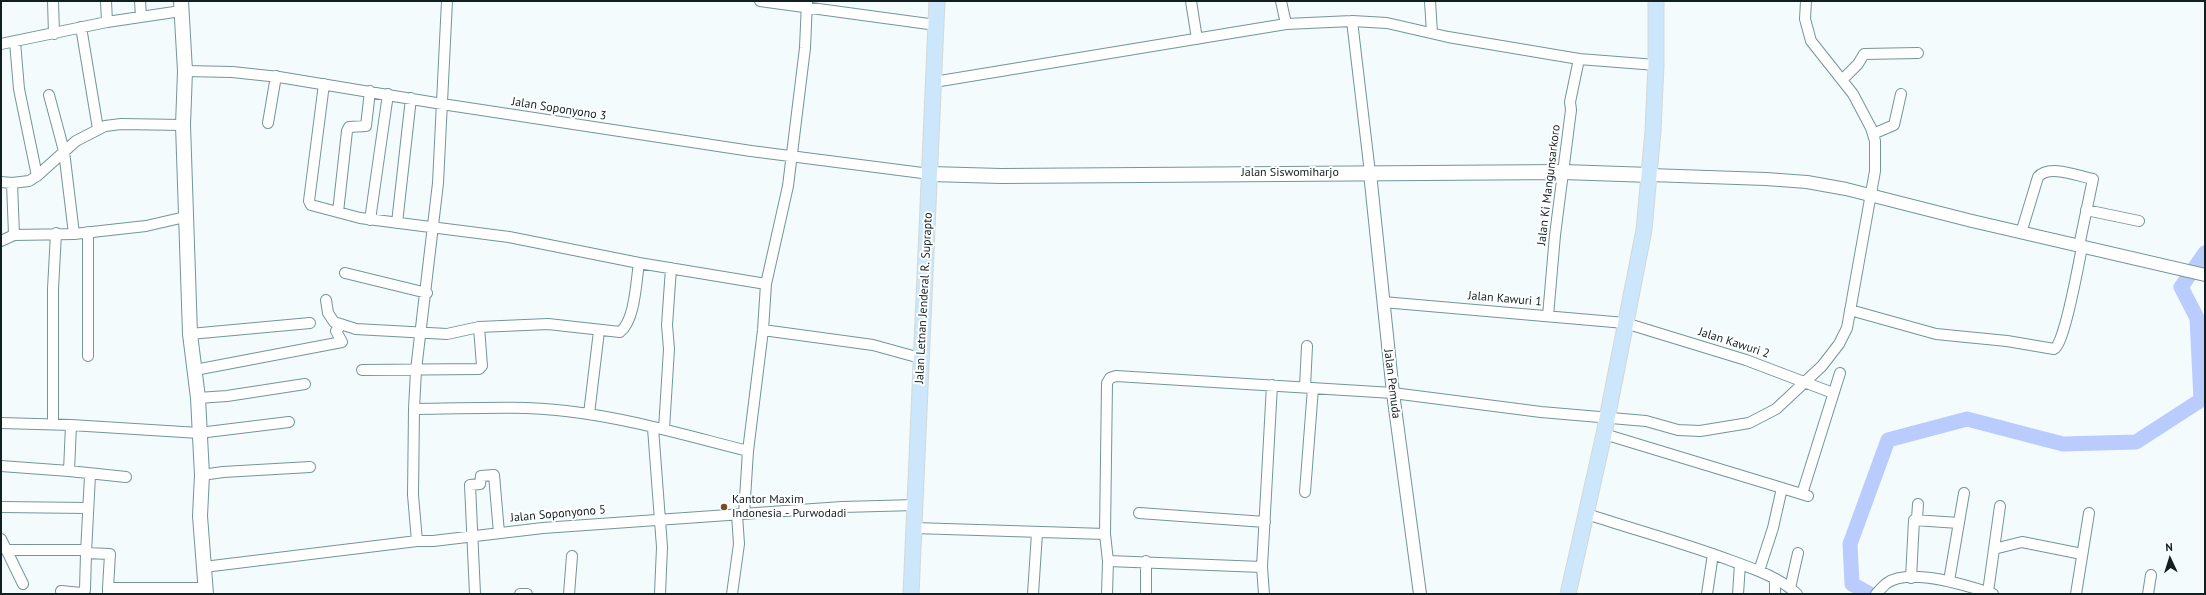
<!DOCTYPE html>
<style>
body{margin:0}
#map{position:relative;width:2206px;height:595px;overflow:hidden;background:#f4fbfc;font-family:"PT Sans",sans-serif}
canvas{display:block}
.frame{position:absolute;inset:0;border:2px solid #111f21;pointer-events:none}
.north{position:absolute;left:2150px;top:539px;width:40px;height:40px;-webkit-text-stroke:3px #fff;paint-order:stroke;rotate:356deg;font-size:11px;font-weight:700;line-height:16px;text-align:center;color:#111f21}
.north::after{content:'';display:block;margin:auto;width:14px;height:18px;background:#111f21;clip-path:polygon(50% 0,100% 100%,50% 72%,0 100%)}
</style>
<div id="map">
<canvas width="2206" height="595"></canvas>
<div class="frame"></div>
<div class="north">N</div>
</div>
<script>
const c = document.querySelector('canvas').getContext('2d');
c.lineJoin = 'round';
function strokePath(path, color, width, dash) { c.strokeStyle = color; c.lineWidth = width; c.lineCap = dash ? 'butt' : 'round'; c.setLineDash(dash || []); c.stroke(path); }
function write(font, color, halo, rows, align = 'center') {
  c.font = font + ' "PT Sans",sans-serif'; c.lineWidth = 4; c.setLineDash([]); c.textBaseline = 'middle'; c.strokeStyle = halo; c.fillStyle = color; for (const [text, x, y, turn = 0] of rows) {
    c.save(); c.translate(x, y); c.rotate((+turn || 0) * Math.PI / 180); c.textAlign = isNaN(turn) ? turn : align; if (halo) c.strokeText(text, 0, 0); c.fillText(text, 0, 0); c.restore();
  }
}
const river = new Path2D(`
 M1870,594l-18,-10 -2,-40 38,-104 79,-21 96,25 73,-2 65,-42 -4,-82 -16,-31 24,-34`);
const minor = new Path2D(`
 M53,1l1,33
 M106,1l1,21
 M140,1l1,15
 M760,1l176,24
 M1191,1l6,38
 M1281,1l5,23
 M1430,1l2,32
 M1352,21l18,152
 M81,27l17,102
 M15,42l4,47 18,87
 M1,44l106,-22 74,-11
 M185,71l47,1 47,5 163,27 309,47 179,23
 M1843,79l15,-15 6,-10 54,-1
 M934,82l352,-58 66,-3 35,2 61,14 131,22 77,6
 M324,84l-15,117 2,4 49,13 149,19 130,26 127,21
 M49,95l15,56 10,83
 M268,123l8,-47
 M1873,134l21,-9 7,-31
 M1,182l11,1 17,-2 8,-5 39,-35 29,-15 16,-2 62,1
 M12,183l2,52
 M2086,210l53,11
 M338,212l9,-81 2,-4 17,-1 4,-35
 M370,220l18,-126
 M397,223l14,-125
 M88,232v124
 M2021,233l17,-56c11,-13 40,-1 55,2l-14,67
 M1,241l13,-6 60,-1 72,-8 39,-9
 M345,273l82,20
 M326,300l2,13 6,9 22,7 91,5 32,-7 69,-3 72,8c15,-11 16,-50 19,-69
 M1383,302l242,21 121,37 87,33
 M1850,310l86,24 71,7 47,8c10,-3 25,-87 28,-102
 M1548,316l7,-81 16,-125 -1,-8 9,-43
 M763,330l110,15 47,13
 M190,334l120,-11
 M195,370l147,-28 -6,-11 5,-6
 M362,370l117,-1 3,-3 -3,-39
 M1305,387l2,-41
 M198,398l29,-2 78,-12
 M414,409c51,0 102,-4 152,2 62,7 122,25 182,40
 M589,414l10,-83
 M1,423l70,2 128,8 90,-11
 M53,424v-135l3,-56
 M653,428l9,119 -2,47
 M664,429l5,-80 -2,-24 4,-57
 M1604,434l178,54 -9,40 -14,43
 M1,466l68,5 2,-46
 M69,471l57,6
 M90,475l-4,78 24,1 -2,34
 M202,475l21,-3 87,-5
 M1782,488l26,8
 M1305,492l8,-104
 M1802,494l38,-121
 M1,507l87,1
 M1139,513l126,9
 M744,514l4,-63 15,-121 3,-46 22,-98 17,-138 2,-47
 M1587,514c48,16 97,29 145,47 22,8 47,16 65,33
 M1917,519l1,-15
 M914,528l191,6 2,-151 3,-5 6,-2 277,17 148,19 105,9 32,9 22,1 49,-8 27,-14 46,-43 17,-22 8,-16 28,-157v-30l-4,-13 -18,-34 -42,-53 -6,-22 1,-18
 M1105,534l3,27
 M1,539l22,45
 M417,541l-4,-46 1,-86 2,-39 22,-187 9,-182
 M1994,549l28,-7 60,12
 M6,550h80
 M204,567l213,-26h16l110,-13 299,-21 74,-2
 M1911,578l3,-58 45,3
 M1775,580v14
 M1949,581l15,-88
 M1790,588l8,-35
 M61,591l20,2 4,-3 1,-37
 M1988,592l12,-86
 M108,594v-6h97
 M475,594l-5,-109 10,-1 1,-8 13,-1 5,58
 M520,594h7
 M569,594l3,-38
 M732,594l7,-50 -2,-29
 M1033,594l4,-61
 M1107,594l1,-33 154,6
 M1146,594v-33
 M1264,594l-2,-27 10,-182
 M1707,594l6,-40
 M1738,594l2,-30
 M1876,594c4,-4 7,-8 11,-11 23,-16 82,3 106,11
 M2076,594l13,-81
 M2148,594l3,-19`);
const tertiary = new Path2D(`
 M1370,173l23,220 27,201
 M1650,175l116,4 41,3 39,7 126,32 233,54`);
const secondary = new Path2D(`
 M181,1l4,70 -2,54 7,209 8,64 4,77 -2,41 6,78
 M930,174l71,2 563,-4 86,3`);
const primary = new Path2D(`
 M911,594l26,-593
 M1568,594l36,-160 40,-204 9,-99 3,-66v-64`);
const markers = [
 [724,507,4,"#715027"]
];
const streetNames = [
 ["Jalan Soponyono 3",559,109,9],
 ["Jalan Siswomiharjo",1290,173],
 ["Jalan Ki Mangunsarkoro",1549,185,-83],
 ["Jalan Letnan Jenderal R. Suprapto",924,298,-87],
 ["Jalan Kawuri 1",1505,299,5],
 ["Jalan Kawuri 2",1734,343,18],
 ["Jalan Pemuda",1392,384,83],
 ["Jalan Soponyono 5",558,514,-5]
];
const poiNames = [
 ["Kantor Maxim",732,500],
 ["Indonesia - Purwodadi",732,514]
];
strokePath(river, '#baccfd', 15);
strokePath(minor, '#73959c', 12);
strokePath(tertiary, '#73959c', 14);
strokePath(secondary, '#73959c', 16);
strokePath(primary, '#d4d7d7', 17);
strokePath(minor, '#fff', 10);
strokePath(tertiary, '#fff', 12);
strokePath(secondary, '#fff', 14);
strokePath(primary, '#cce7fb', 15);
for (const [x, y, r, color] of markers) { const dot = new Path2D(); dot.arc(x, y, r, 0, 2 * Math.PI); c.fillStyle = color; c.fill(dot); strokePath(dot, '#fff', 1.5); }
write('12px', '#111f21', '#fff', streetNames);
write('12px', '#111f21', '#fff', poiNames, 'left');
</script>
